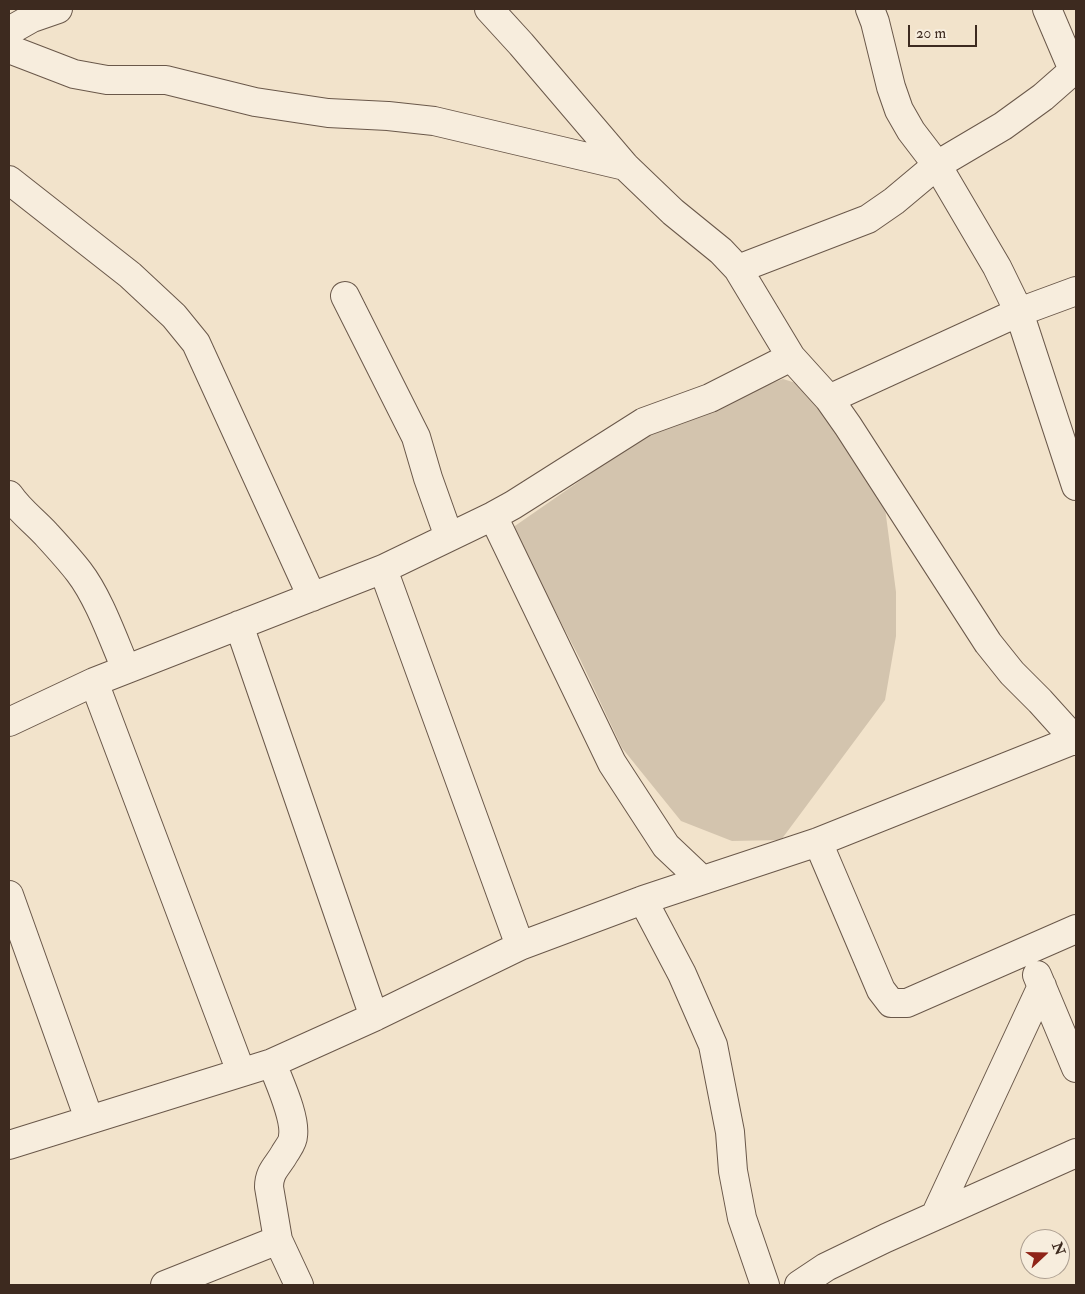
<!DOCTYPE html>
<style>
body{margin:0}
#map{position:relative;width:1085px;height:1294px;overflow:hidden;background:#f2e3cb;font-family:"IM FELL Double Pica",serif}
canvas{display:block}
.frame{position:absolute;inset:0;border:10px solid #3d2a1f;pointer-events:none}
.north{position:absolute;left:1020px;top:1229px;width:50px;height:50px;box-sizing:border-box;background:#f7eddd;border:1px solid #ad9f91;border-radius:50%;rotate:69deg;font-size:14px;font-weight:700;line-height:20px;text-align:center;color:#3d2a1f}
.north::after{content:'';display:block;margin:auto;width:18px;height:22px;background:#8f2418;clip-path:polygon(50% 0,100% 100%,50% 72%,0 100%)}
.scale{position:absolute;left:908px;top:25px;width:69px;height:22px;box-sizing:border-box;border:2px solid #3d2a1f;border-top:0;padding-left:6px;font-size:15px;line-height:18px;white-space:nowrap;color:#3d2a1f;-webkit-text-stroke:4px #f7eddd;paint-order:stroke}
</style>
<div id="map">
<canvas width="1085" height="1294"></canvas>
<div class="frame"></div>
<div class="north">N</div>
<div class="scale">20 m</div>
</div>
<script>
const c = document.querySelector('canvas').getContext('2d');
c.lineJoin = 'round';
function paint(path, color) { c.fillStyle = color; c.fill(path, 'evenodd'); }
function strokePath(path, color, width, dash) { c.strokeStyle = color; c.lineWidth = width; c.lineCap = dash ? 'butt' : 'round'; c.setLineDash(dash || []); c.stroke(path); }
const green = new Path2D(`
 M783,379l29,9 51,75 22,45 11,84v44l-11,64 -104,140 -49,1 -51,-20 -59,-73 -42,-89 -68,-131 144,-100z`);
const minor = new Path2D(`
 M489,9l32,35 104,122 48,46 48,39 17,18 53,88 38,42 19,27 140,217 24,30 28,28 36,40
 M870,9l5,13 16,65 8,23 12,21 26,34 60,102 22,45 57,174
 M1047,9l26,61
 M9,31l23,-13 26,-9
 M9,49l65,25 33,6h59l89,22 73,11 60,3 46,5 191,45
 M9,180l121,95 44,41 22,27 116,254
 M738,269l130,-50 26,-18 43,-36 66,-39 40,-29 33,-29
 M345,296l71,141 12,41 21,59
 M829,399l190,-87 57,-21
 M9,495c11,16 24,25 37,39 11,12 23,25 33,38 20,26 34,67 47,97
 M493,516l119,247 54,83 36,34
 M383,569l137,377
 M239,625l135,392
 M94,682l147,390
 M9,722l85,-40 289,-113 110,-53 20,-11 131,-83 66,-24 81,-41
 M818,842l63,148 10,13h16l169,-74
 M9,895l80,224
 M643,900l39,74 31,71 17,87 3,39 9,47 23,67
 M1037,975l39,93
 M272,1063c7,19 24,54 21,73 0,6 -5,12 -8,17 -7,13 -16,18 -16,34l9,53 21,45
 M9,1145l263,-82 102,-46 146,-71 123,-46 175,-58 258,-103
 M935,1216l107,-230
 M165,1285l113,-45
 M799,1285l27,-18 60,-29 190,-85`);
paint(green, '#d3c4ae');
strokePath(minor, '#6a584a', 30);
strokePath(minor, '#f7eddd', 28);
</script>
